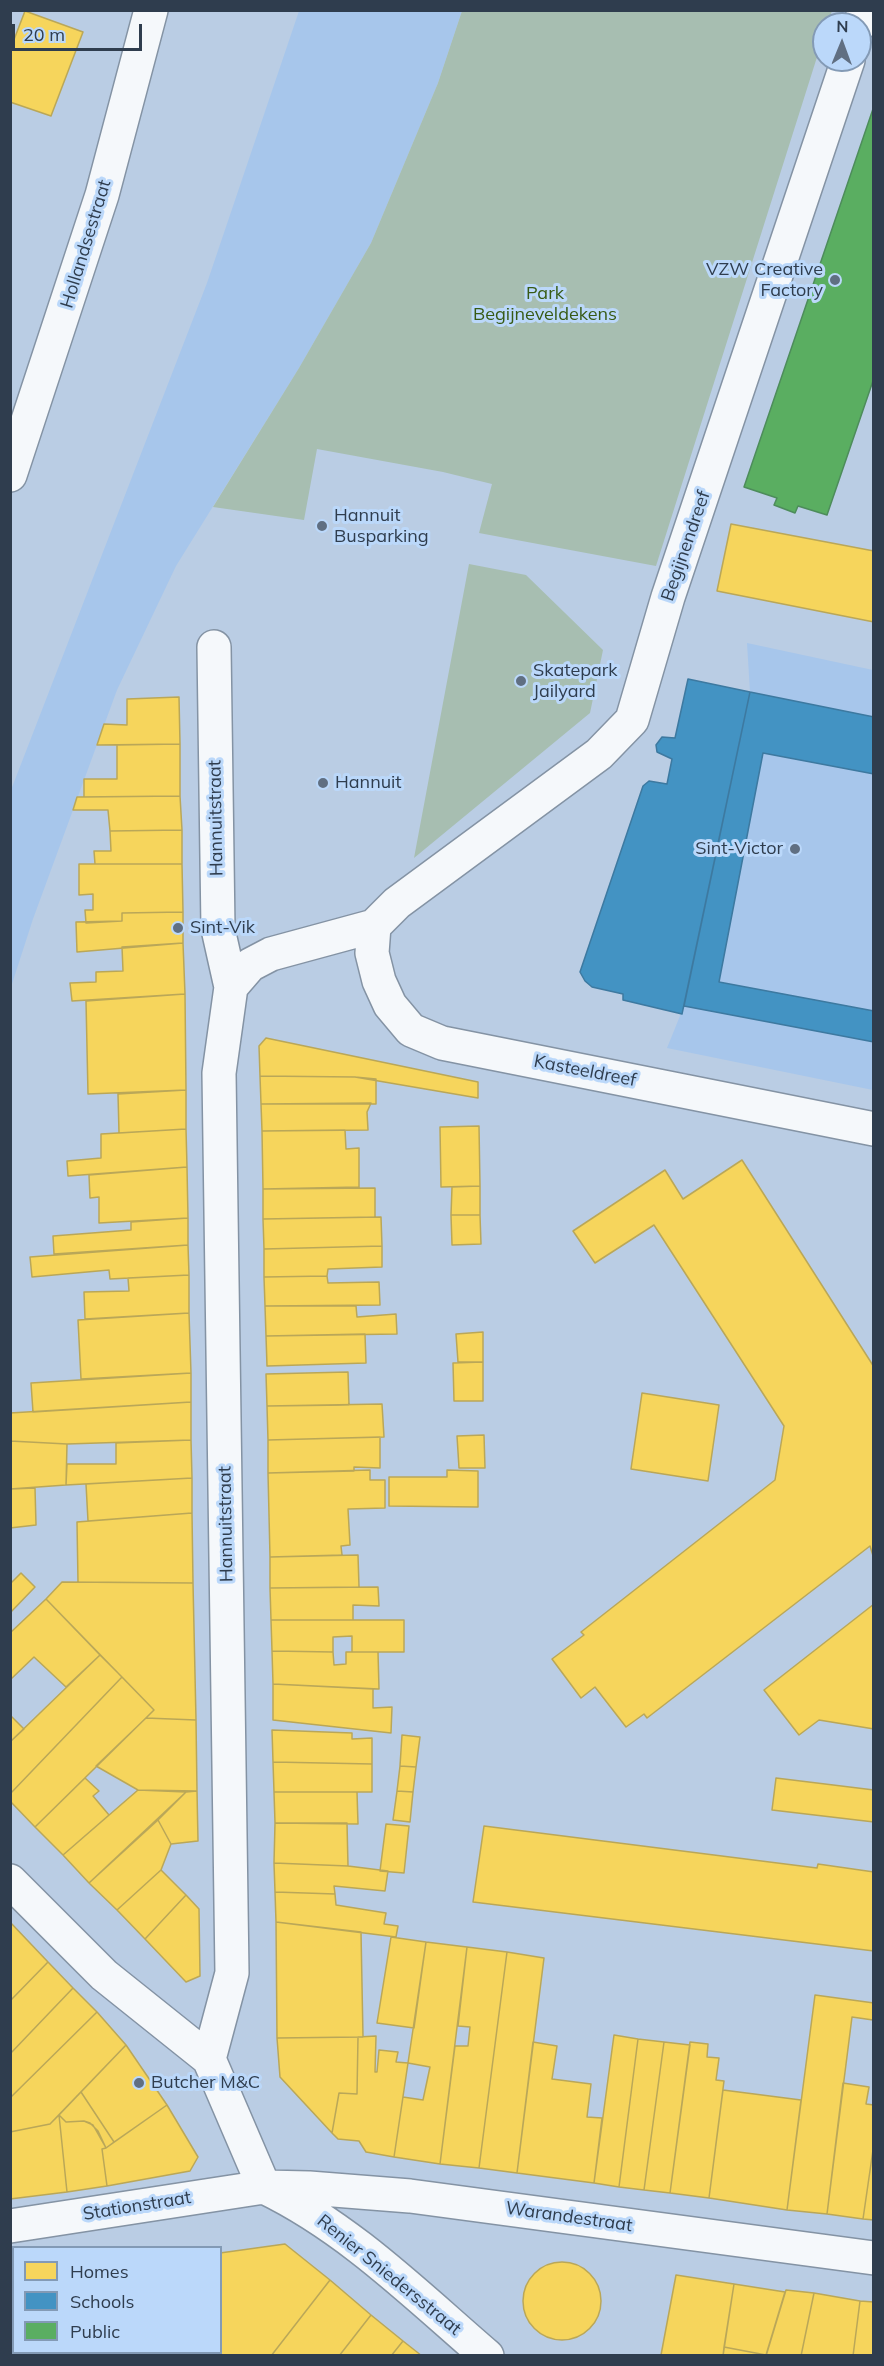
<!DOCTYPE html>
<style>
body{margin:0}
#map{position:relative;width:884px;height:2366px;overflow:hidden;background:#bacde4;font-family:Mulish,sans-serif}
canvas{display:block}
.frame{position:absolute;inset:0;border:12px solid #2f3d4e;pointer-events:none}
.legend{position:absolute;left:12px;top:2246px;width:210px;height:108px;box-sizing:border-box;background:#bbd8fa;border:2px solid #839ab5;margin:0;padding:8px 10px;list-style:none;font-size:18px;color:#2f3d4e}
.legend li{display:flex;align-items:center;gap:12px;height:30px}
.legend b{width:30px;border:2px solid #839ab5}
.north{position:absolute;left:812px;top:12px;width:60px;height:60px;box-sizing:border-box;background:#bbd8fa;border:2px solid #839ab5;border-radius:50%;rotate:1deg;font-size:16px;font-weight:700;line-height:24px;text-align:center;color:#2f3d4e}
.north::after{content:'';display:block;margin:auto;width:21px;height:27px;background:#606f82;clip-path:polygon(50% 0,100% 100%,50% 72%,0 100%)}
.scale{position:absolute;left:12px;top:24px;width:130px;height:27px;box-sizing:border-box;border:3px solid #2f3d4e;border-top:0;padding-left:8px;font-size:18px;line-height:21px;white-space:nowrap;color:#2f3d4e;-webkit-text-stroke:4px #bbd8fa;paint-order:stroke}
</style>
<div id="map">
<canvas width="884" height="2366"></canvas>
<div class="frame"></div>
<ul class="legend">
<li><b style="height:16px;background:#f6d55c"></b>Homes</li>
<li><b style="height:16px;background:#4393c3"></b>Schools</li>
<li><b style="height:16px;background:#5aae61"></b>Public</li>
</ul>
<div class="north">N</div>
<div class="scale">20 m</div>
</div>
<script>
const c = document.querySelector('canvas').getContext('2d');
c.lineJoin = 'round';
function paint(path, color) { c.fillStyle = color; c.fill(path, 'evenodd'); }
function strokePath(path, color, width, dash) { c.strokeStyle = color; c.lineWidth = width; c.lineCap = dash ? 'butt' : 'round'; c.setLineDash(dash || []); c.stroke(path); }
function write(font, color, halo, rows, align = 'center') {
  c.font = font + ' Mulish,sans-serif'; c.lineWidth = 6; c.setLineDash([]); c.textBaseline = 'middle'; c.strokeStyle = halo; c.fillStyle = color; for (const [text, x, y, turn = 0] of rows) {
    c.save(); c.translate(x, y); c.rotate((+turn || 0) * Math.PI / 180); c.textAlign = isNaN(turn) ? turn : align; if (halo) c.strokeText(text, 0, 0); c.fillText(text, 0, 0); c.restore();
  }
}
const built = new Path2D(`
 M299,11h163l-24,72 -67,160 -72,125 -123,198 -59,124 -84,229 -22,68v-197l196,-507z
 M747,643l126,27v420l-206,-42 17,-42 66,-314z`);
const green = new Path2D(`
 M462,11h370l-5,13h-3v11l-168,531 -177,-33 13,-49 -49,-12 -126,-23 -13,71 -91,-13 86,-139 72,-125 67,-160z
 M469,564l57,11 77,75 -13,63 -176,145z`);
const homes = new Path2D(`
 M25,11l58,21 -32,84 -41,-14v-52z
 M731,524l143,27v71l-157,-31z
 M179,697l1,47 -83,1 7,-21 23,1v-26z
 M180,744v52l-96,1v-18h33v-34z
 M180,796l2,34 -72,1 -2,-21h-35l4,-13z
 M182,830v34h-87l-1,-13h17l-1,-20z
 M79,864h103l1,48 -61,1v8l-36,2 -1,-13h8v-16l-14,1z
 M183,912v31l-106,9 -1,-30 46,-1v-8z
 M183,943l2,51 -113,7 -2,-18 26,-1v-10l27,-1 -1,-24z
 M185,994l1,96 -98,4 -2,-93z
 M266,1038l212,44v16l-123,-21 -95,-1 -1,-30z
 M260,1076l95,1 21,2v25h-115z
 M186,1090v39l-67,4 -1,-39z
 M371,1103l-4,9 1,18 -106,1 -1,-27z
 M479,1126l1,60 -39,1 -1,-60z
 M186,1129l1,38 -119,9 -1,-15 34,-3v-24z
 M345,1130l1,19 13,-1v39l-96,2 -1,-58z
 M742,1160l132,207v192l-4,-13 -223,172 -3,-4 -18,13 -31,-40 -14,11 -29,-39 32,-24 -3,-3 194,-152 9,-54 -130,-201 -59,38 -22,-32 92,-61 18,29z
 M187,1167l1,51 -89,5v-26l-9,1 -1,-23z
 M480,1186v29h-29l1,-28z
 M375,1188v29l-112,2v-30z
 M451,1215h29l1,29 -29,1z
 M381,1217l1,29 -118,3 -1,-30z
 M188,1218v27l-134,9 -1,-18 78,-6v-8z
 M188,1245l1,30 -79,4 -1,-9 -77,7 -2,-20z
 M382,1246v21l-54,2 -1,7 -63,1v-28z
 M189,1275v38l-104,6 -1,-27 45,-1 -1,-13z
 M327,1276l1,7 51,-1 1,23 -115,1 -1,-29z
 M265,1306h91l1,11 39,-3 1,20 -131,2z
 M189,1313l2,60 -110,6 -3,-59z
 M483,1332v30h-25l-2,-28z
 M365,1334l1,29 -99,3 -1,-30z
 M483,1362v39h-29l-1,-38z
 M348,1372l1,33 -82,1 -1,-32z
 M191,1373v29l-158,10 -2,-29z
 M642,1393l77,12 -11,76 -77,-12z
 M191,1402v38l-124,4 -57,-3v-28z
 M382,1404l2,33 -116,3 -1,-34z
 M484,1435l1,33h-26l-2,-32z
 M380,1437v31l-26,-1v4l-86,2v-33z
 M191,1440l1,38 -126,7 1,-21h49v-21z
 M10,1441l57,3 -1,41 -56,4z
 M370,1470v10h15v28l-37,1 2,36 -9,1 1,9 -72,2 -2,-84z
 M447,1470l31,1v36l-89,-1v-29h58z
 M192,1478v35l-104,8 -2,-37z
 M35,1488l1,37 -26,3v-39z
 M192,1513l1,70 -115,-1 -1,-60z
 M358,1555l1,32 -89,1v-31z
 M21,1573l14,14 -25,26v-29z
 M62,1582l131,1 3,137 -50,-2 8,-8 -108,-111z
 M378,1587l1,19 -26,-1v15h-82l-1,-32z
 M46,1599l54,56 -34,32 -32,-30 -24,23v-47z
 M874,1604v125l-55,-9 -20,15 -35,-45z
 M271,1620h133v32h-52v-16l-19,1v15l-61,-1z
 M272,1651l61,1 1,13 12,-1v-12h32l1,37 -106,-5z
 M100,1655l22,22 -112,117v-52z
 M122,1677l32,33 -119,117 -25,-26v-7z
 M273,1684l100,5v19l19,-1 -1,26 -118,-13z
 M10,1715l14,14 -14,13z
 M146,1718l50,2 1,71 -59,-1 -42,-24z
 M272,1730l80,3v6l20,-1v26l-99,-2z
 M402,1735l18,2 -4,30 -16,-1z
 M273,1762l99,2v28h-98z
 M400,1766l16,1 -3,25 -16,-1z
 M85,1778l14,13 -6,5 16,19 -46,40 -28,-28z
 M776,1778l98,12v32l-102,-12z
 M138,1790l48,2 -97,91 -26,-28z
 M197,1791l1,50 -27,3 -13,-24 28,-28z
 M397,1791l16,1 -3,30 -17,-2z
 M274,1792h83l1,32 -83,-1z
 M158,1820l13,24 -10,26 -44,40 -28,-27z
 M275,1823h72l1,43 -74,-3z
 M386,1824l23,2 -5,47 -24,-2z
 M484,1826l333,42 1,-4 56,8v79l-401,-49z
 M274,1863l74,3 40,5 -3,20 -51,-5 1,8 -60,-2z
 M161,1870l25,25 -41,44 -28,-29z
 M275,1892l60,2 1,11 50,8 -2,11 14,2 -2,11 -120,-15z
 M186,1895l13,14 1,67 -14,6 -41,-43z
 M10,1922l38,40 -38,39z
 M276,1922l85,10 2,105 -86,1z
 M391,1937l35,5 -12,86 -37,-5z
 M426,1942l41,5 -27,217 -46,-7 9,-60 20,3 7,-33 -22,-4z
 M467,1947l40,5 -28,216 -39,-4 15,-118h13l2,-19 -12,-1z
 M507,1952l37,6 -27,215 -38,-5z
 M48,1962l25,26 -63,66v-53z
 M73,1988l24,24 -87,86v-44z
 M815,1995l59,8 -1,17 -21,-3 -25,197 -40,-4z
 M97,2012l29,33 -76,79 -40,8v-34z
 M614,2035l24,4 -19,148 -25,-4z
 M376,2036l-1,36h2l2,-22 19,2 -2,10 12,1 -14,94 -28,-5 -7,-11 -21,-2 -6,-6 7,-40 18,1 1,-57z
 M358,2037l-1,57 -18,-1 -7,40 -52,-56 -3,-39z
 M638,2039l26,3 -20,148 -25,-3z
 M533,2042l24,4 -5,33 39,5 -4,33 15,1 -8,65 -77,-10z
 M664,2042l26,3 -20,148 -26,-3z
 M690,2042l18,2 -1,13 12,1 -3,22 8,1 -15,117 -39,-5z
 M126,2045l41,60 -53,37 -33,-50z
 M843,2083l26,4 -3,17 8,1v38l-11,76 -36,-5z
 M723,2090l78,10 -14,110 -78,-12z
 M81,2092l33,50 -8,6 -13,-23 -9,-4 -18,1 -7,-7z
 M167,2105l31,52 -8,14 -83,15 -5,-37 4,-1z
 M59,2115l8,77 -57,7v-67l40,-8z
 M59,2115l7,7 18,-1 6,2 8,8 8,17 -4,1 5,37 -40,6z
 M874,2143v77l-11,-1z
 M285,2244l45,36 -59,76h-261v-73h4v69h206v-99z
 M523 2301a39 39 0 1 1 78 0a39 39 0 1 1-78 0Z
 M676,2275l58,9 -11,72 -62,-1z
 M330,2280l41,35 -32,41h-68z
 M734,2284l51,8 -19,63 -42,-8z
 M786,2290l28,3 -13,63h-35z
 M814,2293l46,8 -7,55h-52z
 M860,2301l14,1v54h-21z
 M371,2315l32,26 -12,15h-52z
 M403,2341l19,15h-31z
 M724,2347l42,8 -43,1z`);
const schools = new Path2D(`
 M688,679l62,13 -68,322 -59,-14v-6l-31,-7 -7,-6 -5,-9 63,-186 6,-5 18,3 5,-25 -15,-7 -1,-7 6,-8 13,1z
 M750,692l124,25v57l-111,-21 -44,229 155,29v31l-190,-36z`);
const public = new Path2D(`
 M874,106v272l-47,137 -29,-9 -3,7 -21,-8 3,-7 -33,-11z`);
const minor = new Path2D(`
 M860,24l5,-14
 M10,475l92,-280 49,-185
 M214,647l4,282 13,58
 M374,926l-2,27 7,28 11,24 21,25 31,13 432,86
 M10,1881l94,94 105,84 55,128c85,41 152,108 223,169
 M209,2059l23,-86 -13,-900 12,-86 19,-22 21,-11 103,-28 23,-23 202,-149 33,-34 36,-123 180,-537
 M10,2226l254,-39 45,1 101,8 464,62`);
const markers = [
 [835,280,6,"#606f82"],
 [322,526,6,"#606f82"],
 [521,681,6,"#606f82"],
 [323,783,6,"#606f82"],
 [795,849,6,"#606f82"],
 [178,928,6,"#606f82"],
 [139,2083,6,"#606f82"]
];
const streetNames = [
 ["Hollandsestraat",86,244,-73],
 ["Begijnendreef",686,546,-71],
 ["Hannuitstraat",216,818,-91],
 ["Kasteeldreef",585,1071,11],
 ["Hannuitstraat",226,1524,-91],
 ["Stationstraat",137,2206,-9],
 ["Warandestraat",569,2217,8],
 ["Renier Sniedersstraat",389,2275,39]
];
const poiNames = [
 ["VZW Creative",823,270,"right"],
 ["Factory",823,291,"right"],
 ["Hannuit",334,516],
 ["Busparking",334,537],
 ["Skatepark",533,671],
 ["Jailyard",533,692],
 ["Hannuit",335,783],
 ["Sint-Victor",783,849,"right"],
 ["Sint-Vik",190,928],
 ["Butcher M&C",151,2083]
];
const parkNames = [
 ["Park",545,294],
 ["Begijneveldekens",545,315]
];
paint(built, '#a7c6eb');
paint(green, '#a7beb1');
paint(homes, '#f6d55c');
strokePath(homes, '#baa758', 1.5);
paint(schools, '#4393c3');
strokePath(schools, '#3d79a0', 1.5);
paint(public, '#5aae61');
strokePath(public, '#4d8c5b', 1.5);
strokePath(minor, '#8493a4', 36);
strokePath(minor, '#f5f8fb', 33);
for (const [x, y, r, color] of markers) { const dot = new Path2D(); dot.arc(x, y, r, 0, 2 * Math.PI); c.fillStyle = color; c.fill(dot); strokePath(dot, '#bbd8fa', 2); }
write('18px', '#2f3d4e', '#bbd8fa', streetNames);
write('18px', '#2f3d4e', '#bbd8fa', poiNames, 'left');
write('18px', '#375a14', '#bbd8fa', parkNames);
</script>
